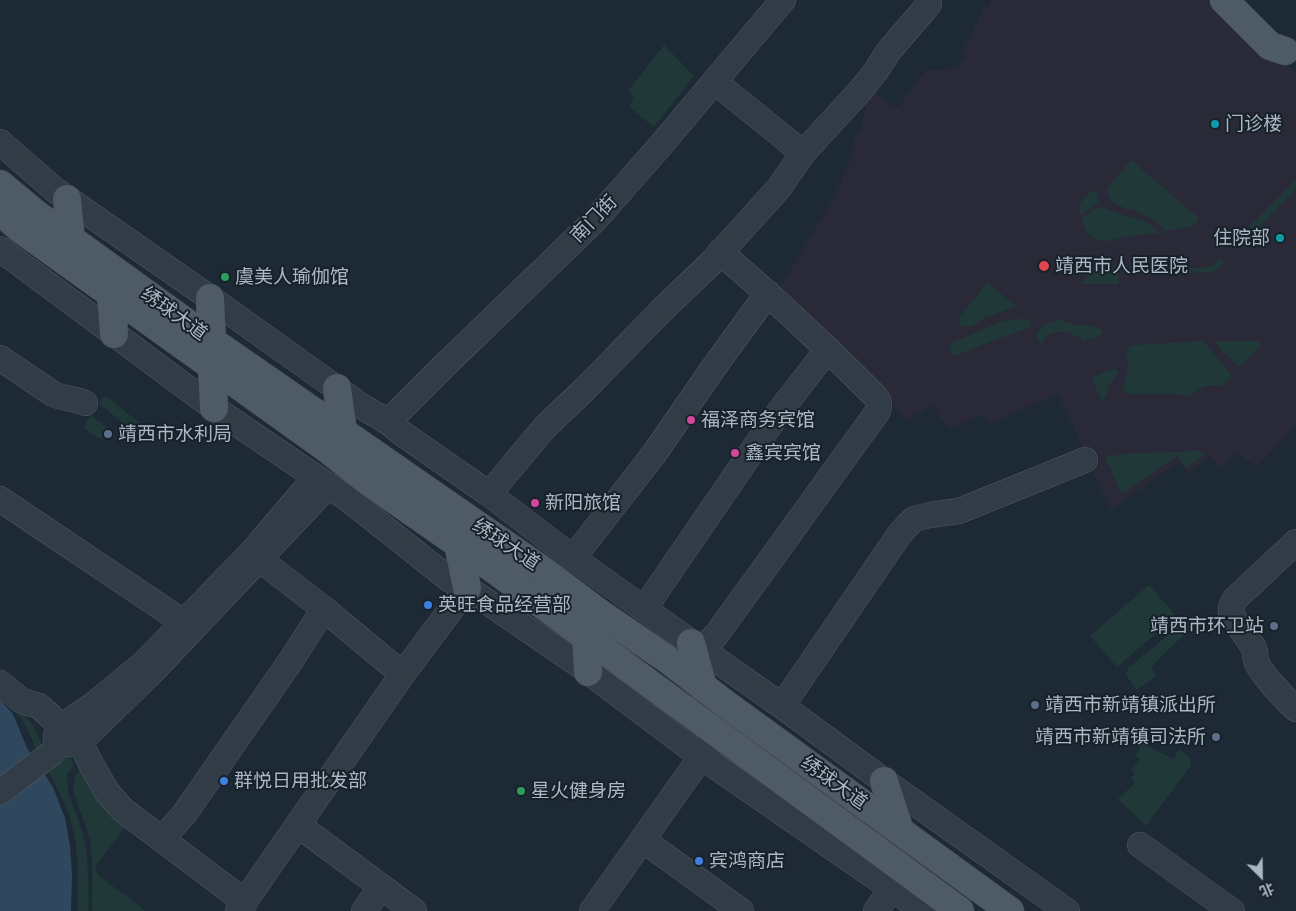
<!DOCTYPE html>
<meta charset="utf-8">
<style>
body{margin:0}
#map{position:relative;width:1296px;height:911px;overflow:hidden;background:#1d2a35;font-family:Mulish,"Noto Sans SC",sans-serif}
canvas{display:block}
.north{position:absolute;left:1236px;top:851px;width:50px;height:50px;-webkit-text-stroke:4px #17212a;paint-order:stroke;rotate:157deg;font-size:14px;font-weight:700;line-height:20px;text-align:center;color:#aab7c4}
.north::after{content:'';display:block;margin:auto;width:18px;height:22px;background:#aab7c4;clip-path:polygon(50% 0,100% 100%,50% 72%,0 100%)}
</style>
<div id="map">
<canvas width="1296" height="911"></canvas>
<div class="north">北</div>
</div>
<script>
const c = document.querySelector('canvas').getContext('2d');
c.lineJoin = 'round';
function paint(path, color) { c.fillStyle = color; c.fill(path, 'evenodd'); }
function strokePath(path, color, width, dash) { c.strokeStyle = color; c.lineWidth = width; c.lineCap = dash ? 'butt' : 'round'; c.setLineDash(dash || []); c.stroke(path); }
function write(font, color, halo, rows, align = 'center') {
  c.font = font + ' Mulish,"Noto Sans SC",sans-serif'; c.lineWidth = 4; c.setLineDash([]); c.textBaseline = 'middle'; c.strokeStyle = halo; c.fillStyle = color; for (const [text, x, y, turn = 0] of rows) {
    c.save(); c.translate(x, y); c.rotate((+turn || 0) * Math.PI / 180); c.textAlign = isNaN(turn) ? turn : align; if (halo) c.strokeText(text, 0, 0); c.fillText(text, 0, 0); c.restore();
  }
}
const medical = new Path2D(`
 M991,0h221l57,51 27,21v352l-39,43 -21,-15 -15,16 -11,-13 -21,18 -9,-11 -69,47 -22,-46 -3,-9 -28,-60 -69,30 -5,-9 -35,14 -18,-24 -23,16 -133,-131 7,-6 52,-87 6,-13 13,-31 -2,-4 3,-5 -2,-5 8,-8 6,-25 -7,-7 10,-10 25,18 5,-1 26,-35 36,-4v-6l4,-5 -2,-4 21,-45h4z`);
const green = new Path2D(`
 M664,45l30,31 -40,51 -25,-20 5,-8 -5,-9z
 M1131,160l68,58 -5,7 -10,3 -18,3c-8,-7 -16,-15 -26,-18 -13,-6 -31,-6 -33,-24z
 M1295,180l1,2v8l-47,48 -6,-5z
 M1091,191h4l3,3 1,9 -18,12c-6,-10 3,-17 10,-24z
 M1099,207c9,1 15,6 24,8 16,5 24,4 36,18 -11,1 -24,2 -35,4 -5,1 -10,3 -15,4 -15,2 -25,-9 -27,-23l12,-8z
 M1219,257l5,5 -4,6 -6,4 -73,3v-4l66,-4c6,-1 9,-4 12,-10z
 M1117,268l2,16h-38l12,-15z
 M987,283l30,23 -35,13 -10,7 -7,1 -4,-1 -2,-4 1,-6z
 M1022,319h7l2,4 -1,4 -77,29 -3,-5v-6l4,-3 48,-21z
 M1061,320c4,1 8,3 12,4 12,4 17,-2 30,7l-1,4 -20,7 -3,-7 -6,2 -3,-4c-12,-3 -23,-1 -29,11l-5,-8c3,-11 14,-15 25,-16z
 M1203,341l28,33 -1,4 -9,8c-15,-3 -19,1 -31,10l-13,-2h-46l-5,-1 -3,-3 6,-28 -3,-6v-5l3,-4 6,-2z
 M1216,341h42l3,2 -1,4 -19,19h-3l-19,-18 -2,-4z
 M1114,369l3,1v5l-8,11 -4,12 -4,2 -9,-22 15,-7z
 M105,396l39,30 -6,8 -39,-30z
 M91,416l17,12 -8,11 -17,-12z
 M1194,451h6l5,3 -18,14 -10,-12 -53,36h-3l-16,-35 16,-3z
 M1149,585l27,31 -59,51 -27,-31z
 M1193,615l4,7 -46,45 5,9 -19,14 -11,-15 2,-7z
 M22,706l4,11 8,10 8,18 -5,6 -9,-21 -14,-22z
 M1140,740l13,9 20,10 6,-10 12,10 -1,8 -44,59 -28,-27 17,-16 -4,-5 4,-4 -4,-5 9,-9 -4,-5 4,-5 -2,-4z
 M69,754l5,12 -7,8 1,18 14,39 5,24 2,48 -1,8h-11c1,-33 3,-70 -10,-101 -6,-16 -15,-31 -23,-46z
 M79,770l48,55 -32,42 4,9 47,35h-54c0,-25 2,-50 -3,-74 -4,-15 -11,-30 -15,-45 -1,-7 0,-16 5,-22z`);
const water = new Path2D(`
 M0,700l13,14 14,34 26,39 12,31 5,28 2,29 -1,36h-71z`);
const minor = new Path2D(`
 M715,82l88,71
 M0,142l55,48 155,108 153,109 25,15 12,10 89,62 84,64 71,51 138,97 102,75 183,130
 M0,249l214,159 134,91 101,80 18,9 111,76 124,93 222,154
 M0,358l53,36c11,5 21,4 32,9
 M388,422l54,-54 153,-148 66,-75 122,-145
 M315,478l-63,74 -108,111 -51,42 -32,22 -5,9v7l17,1 7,-2 71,-69 177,-187
 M489,494l56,-67 40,-38 77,-79 50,-48 67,-74 24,-35 57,-62 16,-20 12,-19 41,-48
 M0,499l183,123
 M1296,542l-61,57 -4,8v7l23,34c2,5 1,8 2,12 2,11 31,41 40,49
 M573,558l81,-104 60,-87 54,-74
 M259,559l65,50 71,59 7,7
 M644,609l135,-197 49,-63
 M701,650l16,-16 161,-223c2,-7 1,-10 -3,-15 -50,-50 -101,-98 -155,-144
 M0,683l22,18 17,5 10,9 12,12
 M782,706l117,-171 7,-8 8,-8 16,-4 29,-4 126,-51
 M80,742l11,22 16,28 16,18 122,92
 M0,792l52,-39 3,-4 1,-6
 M298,825l116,86
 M162,839l23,-26 107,-154 32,-50
 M643,840l98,71
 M1140,845l92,66
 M238,911l164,-236 65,-87
 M364,911l17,-24
 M592,911l119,-168
 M876,911l25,-36`);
const major = new Path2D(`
 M1224,0l46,46 15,5
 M0,184l35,29 177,128 261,181 68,47 60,45 66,45 60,46 283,206
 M67,199l4,41
 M0,211l19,17 307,220 39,31 116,81 479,351
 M111,294l3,40
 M210,298l2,43
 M212,366l2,42
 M337,388l6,44
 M458,544l9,44
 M586,637l2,35
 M691,643l12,44
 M884,781l16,50`);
const markers = [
 [1215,124,5,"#0f9aa8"],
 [1280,238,5,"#0f9aa8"],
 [1044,266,6,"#e0444e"],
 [225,277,5,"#2e9e5b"],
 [691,420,5,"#d1479c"],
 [108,434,5,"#5c6f8a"],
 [735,453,5,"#d1479c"],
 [535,503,5,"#d1479c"],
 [428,605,5,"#3f7fe0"],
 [1274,626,5,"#5c6f8a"],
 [1035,705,5,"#5c6f8a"],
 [1216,737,5,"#5c6f8a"],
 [224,781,5,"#3f7fe0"],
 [521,791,5,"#2e9e5b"],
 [699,861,5,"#3f7fe0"]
];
const poiNames = [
 ["门诊楼",1225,124],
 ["住院部",1270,238,"right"],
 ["靖西市人民医院",1055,266],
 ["虞美人瑜伽馆",235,277],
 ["福泽商务宾馆",701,420],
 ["靖西市水利局",118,434],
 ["鑫宾宾馆",745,453],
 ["新阳旅馆",545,503],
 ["英旺食品经营部",438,605],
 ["靖西市环卫站",1264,626,"right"],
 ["靖西市新靖镇派出所",1045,705],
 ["靖西市新靖镇司法所",1206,737,"right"],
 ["群悦日用批发部",234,781],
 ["星火健身房",531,791],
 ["宾鸿商店",709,861]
];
const streetNames = [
 ["南门街",594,219,-46],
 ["绣球大道",174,314,36],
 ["绣球大道",506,545,34],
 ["绣球大道",834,783,36]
];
paint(medical, '#292937');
paint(green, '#203838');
paint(water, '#2f485e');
strokePath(minor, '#4e5a64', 26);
strokePath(major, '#3a454f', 29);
strokePath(minor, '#313c46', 25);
strokePath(major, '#4e5b67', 28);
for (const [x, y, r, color] of markers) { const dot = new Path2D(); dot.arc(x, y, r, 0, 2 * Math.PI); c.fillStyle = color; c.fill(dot); strokePath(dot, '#17212a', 2); }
write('19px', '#aab7c4', '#17212a', poiNames, 'left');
write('19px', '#aab7c4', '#17212a', streetNames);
</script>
